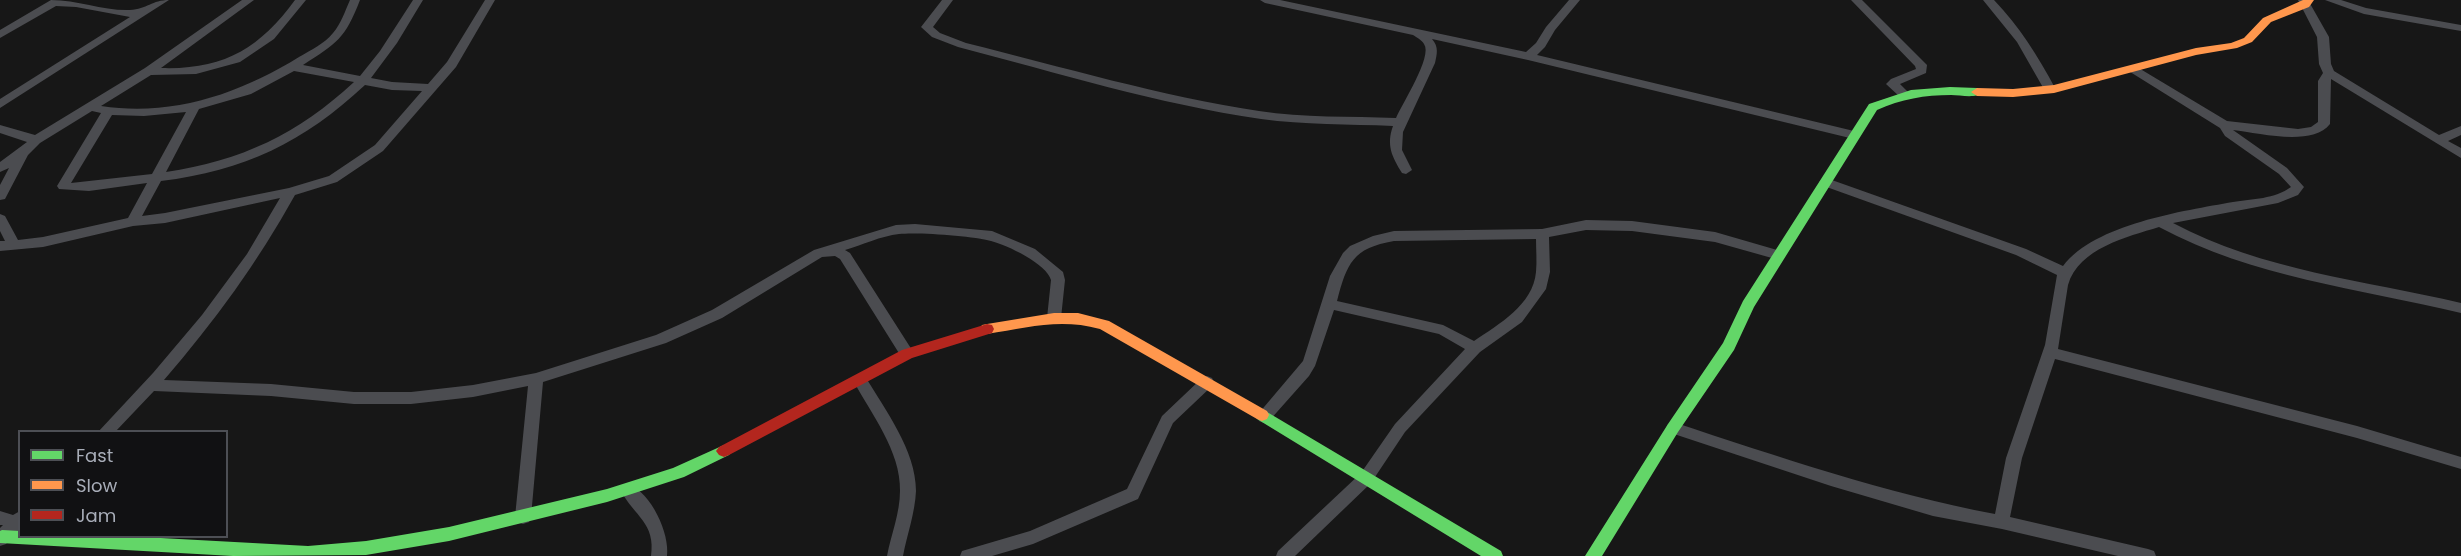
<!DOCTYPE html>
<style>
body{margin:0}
#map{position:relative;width:2461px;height:556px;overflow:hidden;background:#171717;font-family:Poppins,sans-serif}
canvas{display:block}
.legend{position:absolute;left:18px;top:430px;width:210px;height:108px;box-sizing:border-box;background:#111113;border:2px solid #4d4f55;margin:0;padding:8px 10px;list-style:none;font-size:18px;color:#a8adb8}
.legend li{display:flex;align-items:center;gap:12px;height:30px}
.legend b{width:30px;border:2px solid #4d4f55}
</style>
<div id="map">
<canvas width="2461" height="556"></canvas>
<ul class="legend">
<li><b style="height:8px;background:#63d668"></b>Fast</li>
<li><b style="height:8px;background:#ff974d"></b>Slow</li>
<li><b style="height:8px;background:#b3261e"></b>Jam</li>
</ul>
</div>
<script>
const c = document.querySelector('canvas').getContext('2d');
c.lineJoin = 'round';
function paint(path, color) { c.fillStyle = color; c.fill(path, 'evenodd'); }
const street = new Path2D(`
 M51,0c27,0 53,11 79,10 17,-1 22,-10 39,-10l-169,108v-9l130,-82 -54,-10 -20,-1 -56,32v-8z
 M242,0h12l-93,68c62,2 98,-19 134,-68h11l-32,39 -34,23 -44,12 -45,1 -50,31c71,11 138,-12 198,-49 12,-7 25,-13 34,-24 8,-9 12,-22 17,-33h10c-15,39 -23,43 -57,65l57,11 20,-25 33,-51h10l-26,43 -26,35 21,4 36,2 19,-22 38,-62h10l-39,67 -73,84 -46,31 -42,13c-37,67 -81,127 -131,185l107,4 83,8h57l62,-7 63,-12 120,-38 56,-25 102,-60 82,-25 19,-1 77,7 43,18 28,23 2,8 -4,38 -2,4h-10l-2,-4 4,-38c-4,-16 -44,-35 -60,-39 -18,-5 -73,-9 -92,-7 -18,2 -37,11 -54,16l5,3 62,97 2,4 -2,4h-10l-62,-99 -5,-3 -13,1 -100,61 -56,25 -123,39 -12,135 -2,5 -6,2 -6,-2 -2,-5 13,-131 -55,11 -62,7h-57l-83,-8 -117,-5 -39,41h-17l55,-59 49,-58 45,-61 33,-56 -115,25 -32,3 -90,21 -43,4v-10h5l-5,-10v-17l5,2 13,24 25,-3 85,-19 19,-35 -58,8 -30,-2 -2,-3 44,-73 -9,-2 -52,32 -12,12 -23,44 -5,1v-15l9,-17 -9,4v-10l27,-20 -27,-9v-8l35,10 110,-67zM294,71l60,11c-56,52 -113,79 -188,90l33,-63 52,-15zM365,85l27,5 30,1 -47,54 -46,31 -40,12 -124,25 -23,3 19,-35c83,-10 143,-39 204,-96zM186,112l-34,62 -81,9 41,-68 32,1z
 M942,0h11l-20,27 7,6 26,10c97,24 194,53 293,68 45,7 91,5 137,7 6,-14 37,-62 28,-74 -2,-4 -8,-7 -11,-9l-148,-32 -5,-3h20l246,52 10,-9 10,-16 23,-27h11l-25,30 -10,17 -8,8 317,76 6,4 -6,4 -326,-79 -96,-21c7,8 5,15 3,24l-32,69 -1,18 10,20 -6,4 -4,-1c-10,-16 -16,-28 -9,-47 -44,-2 -89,-1 -132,-7 -103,-15 -203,-46 -303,-72l-26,-10 -11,-10z
 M1851,0h11l65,65 -1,8 -26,11 10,10 -2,3h-8l-14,-13 5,-5 25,-10 -1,-3z
 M1983,0h11c25,26 44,56 61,88l-2,3h-8l-28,-49z
 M2298,0h10l21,37 2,27 3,7 105,64 22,-9v9l-13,6 13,7v10l-130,-79 -1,45c-18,23 -71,9 -97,6l54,38 17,19 -6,8 -20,8 -105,20c90,48 191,57 288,80v10c-104,-25 -207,-35 -302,-86 -32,10 -80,21 -91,58l-10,64 299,77 104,31v12l-104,-31 -302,-79 -33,99 -12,59 138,32 6,2 2,5h-38l-116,-27 -69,-13 -102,-30 -163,-54 -2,-4 2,-4 5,-2c106,35 212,71 322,92l11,-56 39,-113 12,-70 -41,-20 -195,-70 -2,-3 6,-4 4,1 197,70 37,17c32,-42 120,-55 170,-64 19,-3 42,-3 58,-15l-12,-13 -54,-38 -5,-8 -93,-58 2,-3h8l90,54 71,8 13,-2 7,-5v-41l5,-8 -4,-9 -2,-27z
 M2325,0h16l25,8 95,17v6l-97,-17z
 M1586,220l46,1 83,11 69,20 2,3 -7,5 -64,-18 -83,-11 -46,-1 -37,7 1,35 -4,17 -24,33 -42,30 -75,80 -34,51 -76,73h-19l2,-5 83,-78 34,-49 70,-75 -26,-15 -105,-24 -19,56 -6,10 -40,45 -5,2 -5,-2 -2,-4 2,-4 44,-52 27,-85 13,-23 7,-7 23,-10 21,-5 148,-2zM1536,239c0,11 1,22 0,33 -3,33 -37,52 -62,69l-31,-16 -106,-24c10,-38 16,-53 57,-60z
 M860,374l5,2c20,34 51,74 51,115 -1,22 -9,44 -13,65h-16c4,-21 13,-43 13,-65 1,-40 -29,-77 -47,-111l2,-4z
 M1207,376l5,2 2,4 -2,4 -39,37 -35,76 -105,45 -41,12h-32l2,-5 68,-20 97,-42 35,-73 40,-38z
 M629,485c22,7 41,49 38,71h-16c5,-33 -17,-40 -30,-65l3,-5z
 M0,511l13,4 7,-4v18l-14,15 -6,2v-18l3,-3h-3z`);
const fast = new Path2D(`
 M1950,87l27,1 6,4c-7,7 -22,3 -32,3 -26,0 -50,4 -74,15l-123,197 -20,43 -56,82 -76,124h-17l83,-132 55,-81 20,-42 126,-197 42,-14z
 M1262,409l239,142 2,5h-22l-224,-137 -2,-4 2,-4z
 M724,445l5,2 3,4 -3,4 -45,22 -77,25 -158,39 -83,14 -133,1 -233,-13v-12l2,-1 18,1v5h104l184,10 58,-5 83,-14 158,-38 66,-21z`);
const slow = new Path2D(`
 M2303,0h11l-5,7 -38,15 -19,20 -15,6 -41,7 -142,38 -41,4 -36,-1 -6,-4 6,-4 36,1 41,-4 142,-37 35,-5 13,-5 19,-20z
 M1054,313h24l31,8 158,90 2,4 -2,4 -5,2 -5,-2 -157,-90c-41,-11 -73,-1 -113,5l-5,-1 -2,-4 2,-4 5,-1z`);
const jam = new Path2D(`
 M987,324l5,1 2,4 -2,4 -80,25 -183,97 -5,2 -5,-2 -3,-4 3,-4 183,-97z`);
paint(street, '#4b4c50');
paint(fast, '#63d668');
paint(slow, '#ff974d');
paint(jam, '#b3261e');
</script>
